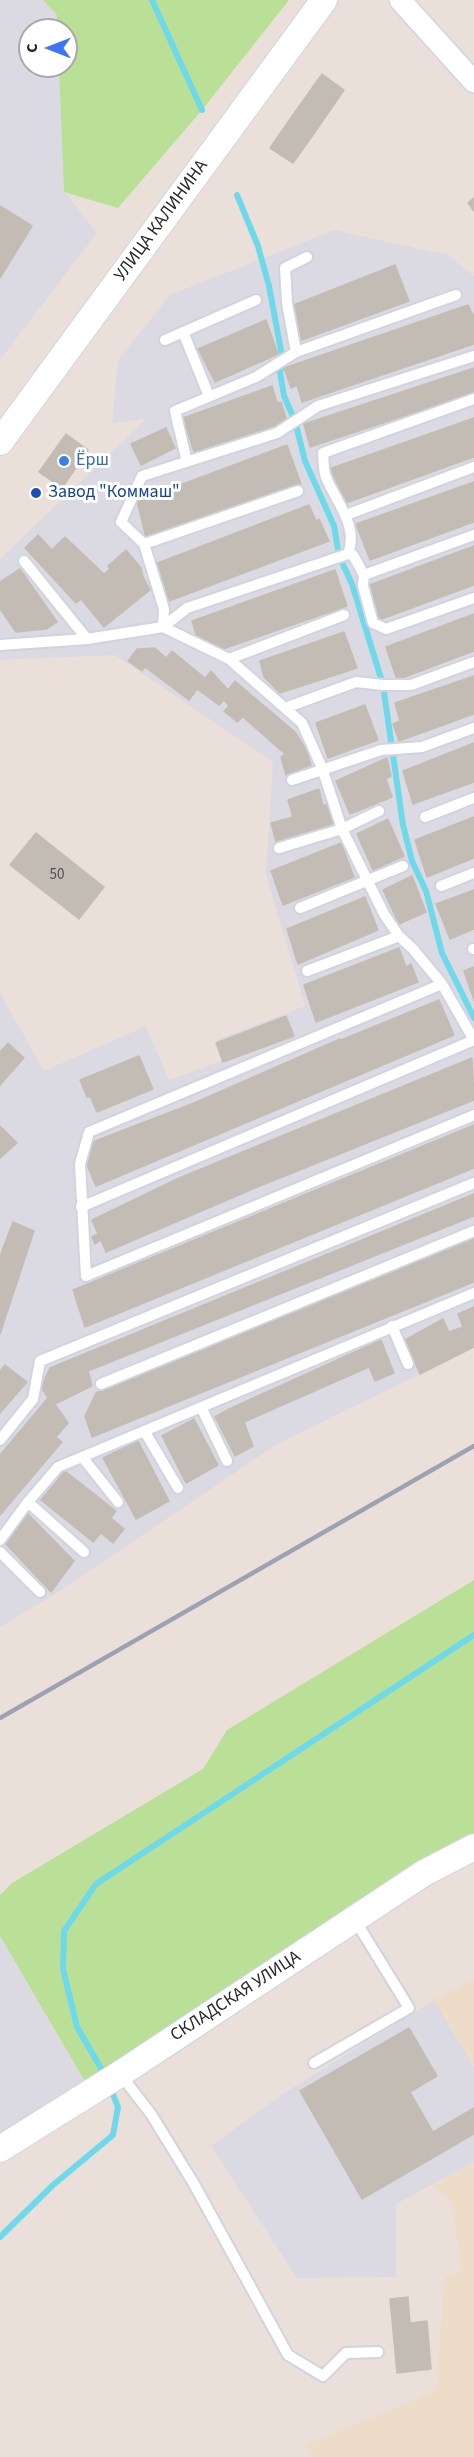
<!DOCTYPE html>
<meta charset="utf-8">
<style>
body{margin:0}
#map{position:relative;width:474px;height:2457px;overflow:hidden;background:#eae0d9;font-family:"Source Sans 3",sans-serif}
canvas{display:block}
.north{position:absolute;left:18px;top:18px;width:60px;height:60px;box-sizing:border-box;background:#fff;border:2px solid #a9a9a9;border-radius:50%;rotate:270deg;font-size:16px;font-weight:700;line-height:24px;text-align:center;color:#272727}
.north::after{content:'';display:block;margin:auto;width:21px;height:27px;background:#3c76f4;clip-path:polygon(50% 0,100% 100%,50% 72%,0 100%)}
</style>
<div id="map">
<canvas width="474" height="2457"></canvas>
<div class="north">С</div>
</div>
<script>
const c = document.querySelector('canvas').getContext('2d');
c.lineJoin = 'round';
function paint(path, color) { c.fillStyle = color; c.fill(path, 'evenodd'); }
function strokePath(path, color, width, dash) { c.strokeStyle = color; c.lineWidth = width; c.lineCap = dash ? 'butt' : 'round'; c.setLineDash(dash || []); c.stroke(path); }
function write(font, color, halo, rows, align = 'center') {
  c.font = font + ' "Source Sans 3",sans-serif'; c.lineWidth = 6; c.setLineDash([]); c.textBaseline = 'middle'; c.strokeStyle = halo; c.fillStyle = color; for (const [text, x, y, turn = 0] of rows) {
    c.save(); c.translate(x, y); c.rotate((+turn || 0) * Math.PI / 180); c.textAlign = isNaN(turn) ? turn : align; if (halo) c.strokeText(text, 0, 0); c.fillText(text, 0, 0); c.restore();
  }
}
const industrial = new Path2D(`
 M0,0h43l14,15v15h-27v36h29l5,125 33,42 -97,127z
 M334,230l114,25 26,21v1071l-198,98 -221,149 -55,33v-634l44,78 102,-45 23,54 52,-19 -5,-21 89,-34 -39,-131 7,-113 -158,-107 -115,5v-101l147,-141 -35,6 6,-64 52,-65z
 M0,1936l84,144 -84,55z
 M434,2000l40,67v95l-78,42v73l-99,1 -86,-132 70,-51z`);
const education = new Path2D(`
 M474,1979v88l-40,-67z
 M474,2162v295h-162l-7,-12 131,-54 9,-115 17,-5 -11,-71 -18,-14z`);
const green = new Path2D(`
 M43,0h246l-87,110 -84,98 -54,-16 -5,-126h7v-36h-9v-15z
 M474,1580v267l-119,73 -271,160 -84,-144v-41l12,-12 191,-114 24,-39z`);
const stream = new Path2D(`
 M152,0l50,110
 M237,195l21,51 11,40 14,75 -3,11 4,24 11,25 10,40 29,65 5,30 13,28 31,101 20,140 9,36 14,30 16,62 32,65
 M106,2077l-29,-50 -14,-58 1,-38 32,-47 378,-249
 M0,2237l53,-52 60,-50 5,-28 -8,-20`);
const building = new Path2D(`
 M322,74l22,16 -31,45 -23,-16z
 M290,119l23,16 -20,28 -23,-15z
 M474,198v13l-6,-8z
 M0,206l32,20 -32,52z
 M395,265l14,36 -107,39 -11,-34z
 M468,305l6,12v27l-172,58 -5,-17 -6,3 -7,-20z
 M266,320l12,34 -63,28 -17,-33z
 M474,368v25l-164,54 -6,-23z
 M272,386l5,17 4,-1 6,19 -92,34 -12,-37z
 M474,418v39l-131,47 -14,-35z
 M166,428l9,20 -34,17 -10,-21z
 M66,434l22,16 -26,38 -23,-16z
 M287,445l14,39 -155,54 -9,-37z
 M474,482v40l-104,38 -14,-36z
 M309,505l7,16 3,-2 10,22 -160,60 -14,-37z
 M38,535l14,15 13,-13 39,37 6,-5 -2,-3 18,-16 15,18 2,9 7,13 -46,37 -23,-28 -5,4 -51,-55z
 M474,546v39l-95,35 -12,-34z
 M20,569l37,53 -11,7 -30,3 -16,-23v-27z
 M335,570l12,36 -127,44 -23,-12 -5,-17z
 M474,614v37l-77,29 -11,-33z
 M344,632l13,36 -77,25 -16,-16 -4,-16z
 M155,648l11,10 6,-7 33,27 6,-7 17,19 7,-9 60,51 11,17 5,16 -25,10 -5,-18 4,-3 -42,-37 -6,5 -13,-11 5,-5 -5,-6 -5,5 -22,-16 -8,11 -44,-33 -3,4 -14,-10 9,-12z
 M474,676v38l-75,27 -6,-17 7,-3 -5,-18z
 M365,705l13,35 -50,18 -12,-35z
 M474,743v39l-61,22 -10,-33z
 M387,758l4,18 -5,3 6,18 -42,17 -14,-33z
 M319,789l4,17 5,-2 6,20 -58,18 -5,-19 22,-6 -5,-17z
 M474,817v41l-47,19 -12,-37z
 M388,819l16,37 -31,14 -16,-36z
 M36,833l68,54 -25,32 -69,-54z
 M341,843l13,34 -71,28 -12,-34z
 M412,876l14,36 -27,12 -16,-34z
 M474,890v39l-24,10 -14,-35z
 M365,897l13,33 -80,34 -11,-35z
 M399,948l7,19 5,-3 7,18 -102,40 -12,-37z
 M474,967v33l-10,-29z
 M439,1000l15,35 -358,151 -9,-21 -1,-13 9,-11 99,-38 146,-64 1,1z
 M286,1016l8,20 -71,26 -7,-19z
 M8,1043l16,15 -24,27v-33z
 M139,1056l14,33 -56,23 -7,-16 -3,1 -7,-17z
 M472,1058l2,42 -219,88 -149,64 -5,-12 -6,4 -3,-7 6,-3 -6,-14 87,-42z
 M474,1125v43l-389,159 -12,-37z
 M0,1126l17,17 -17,15z
 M474,1194v22l-386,155 4,15 -37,18 13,19 -12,14 6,5 -62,73v-60l48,-57 -7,-11 9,-19z
 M13,1222l21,9 -34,103v-78z
 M474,1239v43l-382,155 -7,-21 11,-23z
 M474,1307v40l-54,27 -15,-34 38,-21 6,13 14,-5 -5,-13z
 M381,1340l13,33 -19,8 -6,-14 -125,55 9,24 -18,10 -20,-39 12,-7z
 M5,1365l22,17 -27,31v-42z
 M194,1419l24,46 -32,18 -24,-47z
 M138,1441l31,60 -33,18 -33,-61z
 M65,1471l51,40 -5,7 13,11 -11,14 -12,-10 -8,9 -52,-42z
 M28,1514l46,47 -23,31 -47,-50z
 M409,2028l28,48 -27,16 23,40 41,-24v26l-112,65 -62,-108z
 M408,2297l2,26 17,-2 4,48 -34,4 -7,-74z`);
const service = new Path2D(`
 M183,332l26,64
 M165,340l91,-40
 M296,352l-9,-49 -2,-35 22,-11
 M187,462l-12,-51 81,-34 40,-25 160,-57
 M346,515l128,-48
 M144,544l-23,-22 21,-46 135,-43 41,-27 156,-50
 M348,554c11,-28 -12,-52 -22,-77 -3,-7 -2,-16 -3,-24l151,-54
 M24,561l63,78
 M364,575l-1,11 10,37 13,6 88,-31
 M163,627l24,-19 161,-54 5,1 11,20 110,-40
 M163,627l1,-18 -20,-65 154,-53
 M0,645l87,-6 76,-12 66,32 73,64 20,45 20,61 42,85 15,22 14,13 29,35 32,56
 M229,659l115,-44
 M285,708l71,-26 27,3h28l63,-23
 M292,780l89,-30 41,-3 52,-19
 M425,817l49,-19
 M279,848l63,-19 37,-18
 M441,886l33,-13
 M300,908l103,-42
 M473,949h1
 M307,971l92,-35
 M442,984l-353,148 -9,32 6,112 388,-161
 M81,1207l393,-167
 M392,1326l16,38
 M101,1384l373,-153
 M201,1407l26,54
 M145,1432l33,56
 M0,1440l33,-41 7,-38 434,-178
 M83,1458l35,44
 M28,1502l56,50
 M0,1540l28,-38 30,-35 416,-174
 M0,1552l40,40
 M314,2063l95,-55 -54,-88
 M120,2074l31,40 43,70 94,171 35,21 23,-23 32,-1`);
const minor = new Path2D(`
 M400,0l74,82`);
const tertiary = new Path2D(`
 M0,442l324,-442
 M0,2149l120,-75 304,-201 50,-26`);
const rail = new Path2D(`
 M0,1718l474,-272`);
const markers = [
 [64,461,6,"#3f7fe0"],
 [36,493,6,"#1a4fb4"]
];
const numberNames = [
 ["50",57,876]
];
const streetNames = [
 ["УЛИЦА КАЛИНИНА",162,221,-54],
 ["СКЛАДСКАЯ УЛИЦА",236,1997,-33]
];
const shopNames = [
 ["Ёрш",76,461]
];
const transitNames = [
 ["Завод \"Коммаш\"",48,493]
];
paint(industrial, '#dbdae2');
paint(education, '#ecdcc8');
paint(green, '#b9e096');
strokePath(stream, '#6ed9ea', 6);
paint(building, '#c2bcb5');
strokePath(building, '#c5bcb3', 1.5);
strokePath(service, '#cfd4e0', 14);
strokePath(minor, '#cfd4e0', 24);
strokePath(tertiary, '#cfd4e0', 28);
strokePath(service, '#fff', 10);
strokePath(minor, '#fff', 21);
strokePath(tertiary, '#fff', 26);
strokePath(rail, '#9ca2b2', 4.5);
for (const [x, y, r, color] of markers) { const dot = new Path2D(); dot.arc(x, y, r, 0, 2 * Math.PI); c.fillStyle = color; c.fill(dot); strokePath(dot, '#fff', 2); }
write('15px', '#4e4c4a', null, numberNames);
write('18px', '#272727', '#fff', streetNames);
write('18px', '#366cbe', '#fff', shopNames, 'left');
write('18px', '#164399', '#fff', transitNames, 'left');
</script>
